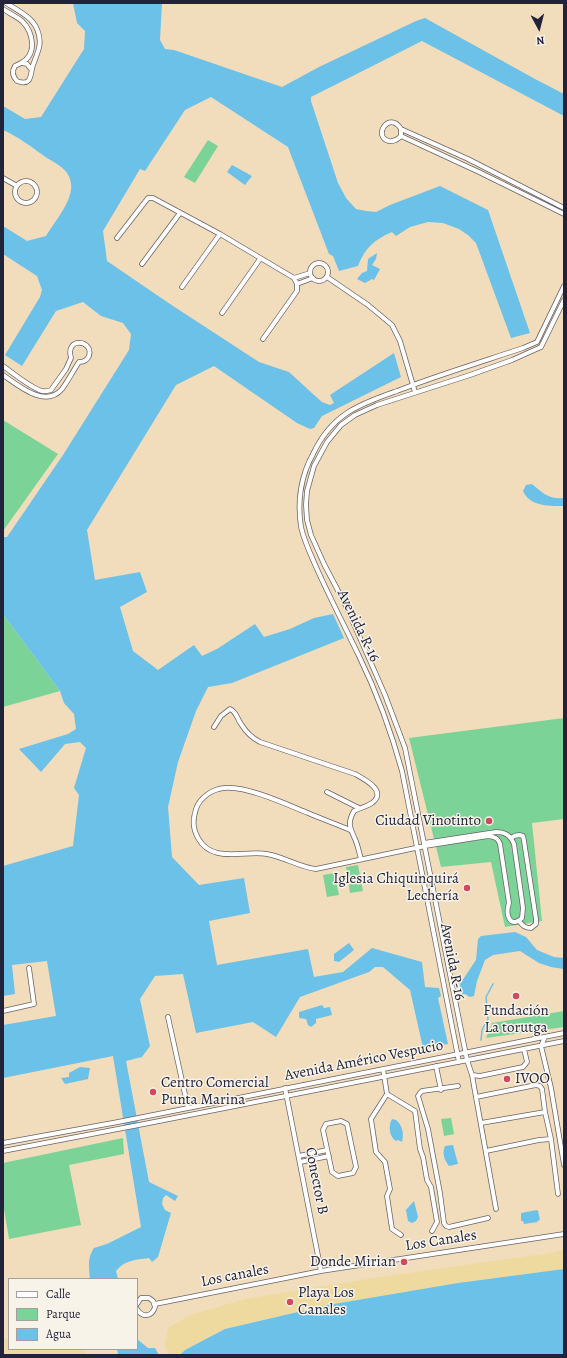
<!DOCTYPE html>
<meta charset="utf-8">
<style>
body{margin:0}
#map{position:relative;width:567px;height:1358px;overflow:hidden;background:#f1dcbb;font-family:Alegreya,serif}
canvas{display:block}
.frame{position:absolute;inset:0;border:4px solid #22223b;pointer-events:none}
.legend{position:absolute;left:8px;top:1278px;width:130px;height:72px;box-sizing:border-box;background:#f7f3e8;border:1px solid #a29fa3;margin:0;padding:5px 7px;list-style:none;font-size:12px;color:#22223b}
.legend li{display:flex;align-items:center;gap:8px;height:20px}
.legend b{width:20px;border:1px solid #a29fa3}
.north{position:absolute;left:519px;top:8px;width:40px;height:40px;-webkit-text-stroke:3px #f7f3e8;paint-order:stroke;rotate:173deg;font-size:11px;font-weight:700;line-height:16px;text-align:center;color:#22223b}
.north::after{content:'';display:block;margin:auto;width:14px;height:18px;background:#22223b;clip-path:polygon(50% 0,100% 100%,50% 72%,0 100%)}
</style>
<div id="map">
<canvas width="567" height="1358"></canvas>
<div class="frame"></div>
<ul class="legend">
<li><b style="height:5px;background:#fff"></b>Calle</li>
<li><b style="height:11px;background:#7cd398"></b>Parque</li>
<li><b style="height:11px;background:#6bc1e8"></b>Agua</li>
</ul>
<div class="north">N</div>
</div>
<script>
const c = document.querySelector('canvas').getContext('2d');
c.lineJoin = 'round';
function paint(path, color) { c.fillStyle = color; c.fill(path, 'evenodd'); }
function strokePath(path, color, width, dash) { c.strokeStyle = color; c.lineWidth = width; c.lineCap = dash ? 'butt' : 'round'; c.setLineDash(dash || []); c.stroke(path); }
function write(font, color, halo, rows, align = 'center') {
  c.font = font + ' Alegreya,serif'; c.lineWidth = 3; c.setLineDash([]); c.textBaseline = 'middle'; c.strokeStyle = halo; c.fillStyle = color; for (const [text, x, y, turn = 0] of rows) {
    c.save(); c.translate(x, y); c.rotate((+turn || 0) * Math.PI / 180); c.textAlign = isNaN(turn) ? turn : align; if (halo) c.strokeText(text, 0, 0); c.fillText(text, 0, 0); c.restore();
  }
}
const green = new Path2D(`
 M208,140l10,6 -23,37 -11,-6z
 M3,420l55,34 -55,77z
 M3,614l57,77 -57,16z
 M564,718v101l-32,4 10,98 -37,6 -14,-65 -50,5 -32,-129z
 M358,865l5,26 -13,2 -4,-26z
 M334,873l5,22 -12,2 -4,-22z
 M564,1011v16l-78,11 6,-15z
 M451,1118l3,16 -10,2 -3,-17z
 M123,1138l1,16 -55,11 12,60 -72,14 -6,-36v-40z`);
const sand = new Path2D(`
 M564,1250v19l-106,14 -130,22 -103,24 -40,21 -5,5h-11l-4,-10 3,-17 22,-13 55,-16 142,-23 157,-22z
 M9,1338v11h68l8,2 2,4h-84v-16z`);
const water = new Path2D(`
 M73,3h89l-2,37 5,9 9,1 108,37 37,-20 97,-46 9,-3 110,61 29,15v22l-142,-75 -111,56v4l27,82 8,15 10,11 10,2 10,1 14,-7 50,-19 48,24 42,123 -19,5 -35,-95 -8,-8 -9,-6 -16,-6 -15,-1 -18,5 -14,9 -4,-4c-17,7 -28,17 -34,34l-19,5 -6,-15 -4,-2 -41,-107 -77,-50 -26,13 -40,61 -5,-2 -37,62 4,30 63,43 89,58 30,10 24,22 9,8 8,3 4,-2 -4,-8 64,-42 7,24 -79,39 -8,12 -4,1 -13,-6 -83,-57 -38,19 -89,145 8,50 45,-8 7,20 -27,15 13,44 25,19 36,-25 8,11 15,-7 38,-25 9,13 26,-8 24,-11 19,-4 11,24 -112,45 -24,4 -12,24 -18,51 -10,45 4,50 27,28 45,-7 6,35 -41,8 8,44 91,-16 6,28 29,-5 29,-24 50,14 3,25 14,1 2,8 -3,2 10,46 -25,4 -13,-58 -27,-23h-8l-6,5 -69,25 -24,40 -23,-15 -57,11 -13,-59 -28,2 -15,23 10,47 -8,11 -16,4 23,121 29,14 -3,5 -9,-6 -3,3 -1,6 3,6 6,3 -13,44 -6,5 -3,-4c-14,2 -24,2 -33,13l2,8h-28c-1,-12 -3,-21 4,-31l13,-4 34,-17 -28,-171 -110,22v-53l53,-9 -9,-55 -35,4 3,29 -12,2v-130l70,-20 6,-51 -5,-7 12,-40 -6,-6 -15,2 -24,28 -22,-23 49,-15 8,-5 -2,-15 -10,-11 -4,-12 -57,-77v-77h4l56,-82 66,-105 2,-16 -8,-11 -22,-7 -18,-14 -27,9 -34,55 -17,-11 35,-58 2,-7 -5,-14 -34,-22v-28l24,15 19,-5c8,-13 23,-31 25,-46 1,-6 -1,-13 -4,-17 -5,-7 -13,-11 -20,-15 -14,-10 -28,-21 -44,-28v-24l22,13 16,-2 43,-68 1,-18 -8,-8z
 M232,165l20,11 -7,9 -18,-13z
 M377,253l-1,6 -4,6 8,4 -6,11 -2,-1 -7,4 -8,-4 5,-6 5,-2 1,-12z
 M532,484c12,10 16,15 32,14v8c-14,0 -34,1 -41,-15l3,-6z
 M515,932l11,5 11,13 17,7 10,1v11l-13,-2 -12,-4 -19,-12 -27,4 -8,5 -8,21 -3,15 -4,1 -5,-3 -3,1 -2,-11 16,-24 2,-21 3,-3z
 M349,943l5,7 -15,12 -5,-1v-7z
 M322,1005l2,3 6,-1 2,8 -16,4v4l-5,4 -3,-2 -2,-6 -7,-1v-6z
 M80,1067l10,1 -2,11 -23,5 -4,-6 8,-1v-4z
 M392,1119l4,1c7,6 8,14 6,22l-4,-2 -2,1c-7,-5 -8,-15 -4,-22z
 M453,1145l5,19 -9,2c-5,-7 -7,-12 -4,-20z
 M414,1201l4,16 -2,4 -4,2 -4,-2 -2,-11z
 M537,1210l1,1 2,9 -3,1 1,1 -14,2 -1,-3h-2v-8z
 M564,1269v86h-384l5,-5 40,-21 103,-24 130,-22z
 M137,1339l11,9h7l4,7h-42l1,-2 -1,-4h20z`);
const stream = new Path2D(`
 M481,1040l1,-10 6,-11 -2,-22 7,-13`);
const minor = new Path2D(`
 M3,9c6,4 14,8 19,12 11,11 16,33 -1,42 -2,1 -4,2 -6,3 -3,5 -3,10 2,15 16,6 13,-8 16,-16 5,-14 10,-21 4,-36 -5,-12 -20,-19 -31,-26
 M22,63l5,1 4,5
 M401,129v7c-4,4 -7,6 -12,5 -17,-4 0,-31 12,-12l67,30 96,49
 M401,136l78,36 85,42
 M3,178l14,8
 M15 192a11 11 0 1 1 22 0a11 11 0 1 1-22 0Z
 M117,238l31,-40h5l67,36 74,44 3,6v7l-34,48
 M310 272a9 9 0 1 1 18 0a9 9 0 1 1-18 0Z
 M142,264l38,-51
 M327,277l41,28 24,20 8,16 15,51
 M294,278l16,-5
 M297,284l16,-6
 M182,287l38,-53
 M222,313l38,-54
 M537,342l27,-56
 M541,347l23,-47
 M3,366c10,7 28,22 39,25 3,1 6,0 9,-1l15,-21 5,-11c-6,-22 23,-18 18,-2 -2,5 -6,6 -10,6 -6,9 -11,19 -17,27 -17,20 -44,-4 -59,-14
 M214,727l7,-11 9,-7c7,3 7,10 11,15 5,8 11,14 19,18l95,32c9,5 33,17 17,29 -6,4 -12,5 -18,8 -7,12 -4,17 1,28 3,7 4,13 6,20
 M327,792l32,16
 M350,830c-14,-6 -28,-11 -42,-17 -20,-8 -63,-28 -84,-25 -11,1 -24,9 -28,21 -3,10 -4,18 2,29 14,26 46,12 69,16 17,3 32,13 49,15l109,-23 63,-10c7,1 10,2 12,8l9,59c-4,12 1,26 13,15l1,-10 -9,-64c-4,-9 -9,-12 -18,-12l-72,11
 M511,838c4,-3 7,-4 12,-2l1,5 12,78v5l-5,4c-6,0 -8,-2 -12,-7
 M3,1011l31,-7 -5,-36
 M168,1017l20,91
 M545,1037l-4,9 10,42 13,77
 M459,1062l-57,-291c-11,-40 -25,-78 -43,-115 -14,-29 -29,-58 -42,-87 -6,-14 -13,-28 -16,-42 -4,-26 0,-51 12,-73 8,-17 19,-31 34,-41 15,-10 33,-16 50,-22 41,-16 84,-29 126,-43l14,-6
 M436,1066l5,24
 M383,1069l4,25 -16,25 5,33 9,10 5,27 -3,7 5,33 9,6
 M472,1075l8,1 43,-9 4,-5 -3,-13
 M458,1086l-36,5 -2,2 -2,3 10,33 12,64 4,30 2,3 3,1 39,-9
 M285,1088l36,183
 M387,1094l28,17 5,38 3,8 4,23 4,7 6,35 -5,9
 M476,1097l60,-12 4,1 2,3 3,23 -64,11
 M545,1112l6,27
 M341,1121l6,3 9,43 -3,6 -15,3 -6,-4 -9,-42 3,-6z
 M3,1143l115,-21 446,-89
 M3,1151l141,-27 420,-83
 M486,1151l53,-11 12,-1 7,55
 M299,1156l28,-6
 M300,1162l29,-6
 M496,1209l-24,-134 -5,-15 -62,-312 -20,-53 -14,-32 -26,-59 -21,-40 -13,-29 -4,-15 -1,-15 1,-14 7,-25 13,-24 14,-17 14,-10 22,-10 93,-30 42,-15 29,-13
 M137,1304l4,-6h8l4,3 2,6c-3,10 -13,11 -18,2
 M155,1304l166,-33 243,-37`);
const markers = [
 [489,821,4,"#d1495b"],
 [467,888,4,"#d1495b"],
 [516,996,4,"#d1495b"],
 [507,1079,4,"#d1495b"],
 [153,1092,4,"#d1495b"],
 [404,1262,4,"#d1495b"],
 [290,1302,4,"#d1495b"]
];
const streetNames = [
 ["Avenida R-16",358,626,64],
 ["Avenida R-16",452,962,79],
 ["Avenida Américo Vespucio",364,1061,-11],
 ["Conector B",316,1181,79],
 ["Los Canales",441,1241,-9],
 ["Los canales",235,1276,-11]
];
const poiNames = [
 ["Ciudad Vinotinto",481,821],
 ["Iglesia Chiquinquirá",459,879],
 ["Lechería",459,896],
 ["Fundación",516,1011,"center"],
 ["La torutga",516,1028,"center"],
 ["IVOO",515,1079,"left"],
 ["Centro Comercial",161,1083,"left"],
 ["Punta Marina",161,1100,"left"],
 ["Donde Mirian",396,1262],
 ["Playa Los",298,1293,"left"],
 ["Canales",298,1310,"left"]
];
paint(green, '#7cd398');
paint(sand, '#eeda9e');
paint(water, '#6bc1e8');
strokePath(stream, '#6bc1e8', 1.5);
strokePath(minor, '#6a6368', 5.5);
strokePath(minor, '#fff', 4);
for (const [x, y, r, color] of markers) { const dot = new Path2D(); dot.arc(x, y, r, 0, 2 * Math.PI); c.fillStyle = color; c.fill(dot); strokePath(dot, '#f7f3e8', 1.5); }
write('15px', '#22223b', '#f7f3e8', streetNames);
write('15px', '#22223b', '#f7f3e8', poiNames, 'right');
</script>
